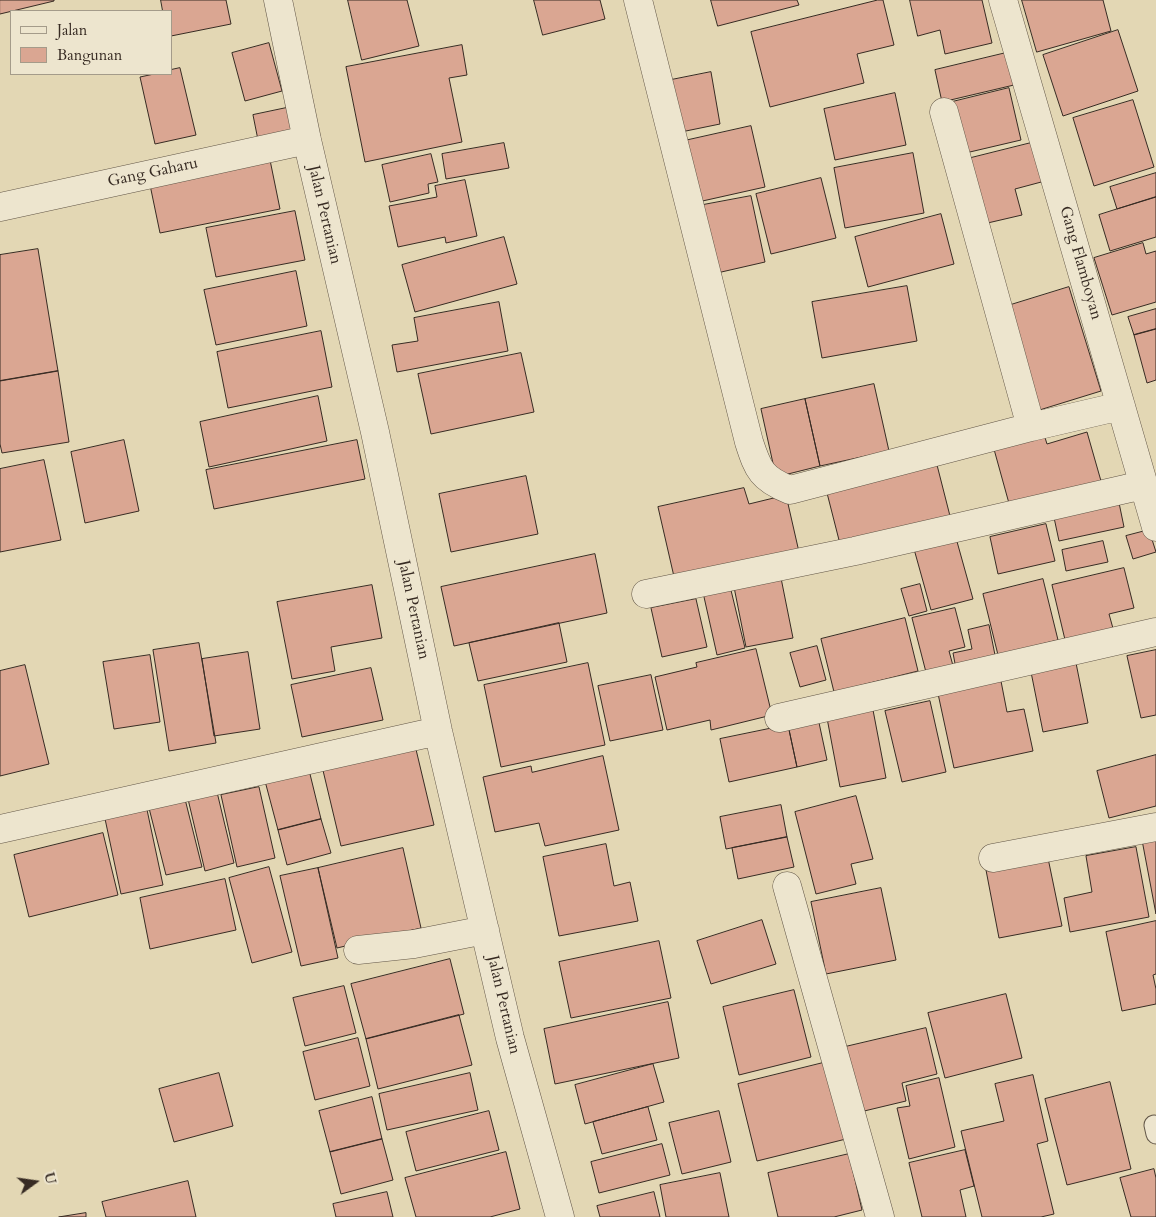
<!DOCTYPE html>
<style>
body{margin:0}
#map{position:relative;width:1156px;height:1217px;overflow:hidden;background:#e3d7b4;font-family:Cardo,serif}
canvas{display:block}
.legend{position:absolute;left:10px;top:10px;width:162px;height:65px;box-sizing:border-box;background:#ede5ce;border:1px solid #a49b8a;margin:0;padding:6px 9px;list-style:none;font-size:15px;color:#372b23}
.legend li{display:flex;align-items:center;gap:10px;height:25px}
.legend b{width:25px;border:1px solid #a49b8a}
.north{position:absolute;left:10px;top:1157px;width:50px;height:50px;-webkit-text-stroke:4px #ede5ce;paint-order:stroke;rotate:76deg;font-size:14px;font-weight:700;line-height:20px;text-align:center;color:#372b23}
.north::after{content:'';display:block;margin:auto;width:18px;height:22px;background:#372b23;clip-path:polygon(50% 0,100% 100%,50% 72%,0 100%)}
</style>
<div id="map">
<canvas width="1156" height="1217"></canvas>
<ul class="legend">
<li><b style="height:6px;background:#ede5ce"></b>Jalan</li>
<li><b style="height:14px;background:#daa692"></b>Bangunan</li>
</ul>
<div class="north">U</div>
</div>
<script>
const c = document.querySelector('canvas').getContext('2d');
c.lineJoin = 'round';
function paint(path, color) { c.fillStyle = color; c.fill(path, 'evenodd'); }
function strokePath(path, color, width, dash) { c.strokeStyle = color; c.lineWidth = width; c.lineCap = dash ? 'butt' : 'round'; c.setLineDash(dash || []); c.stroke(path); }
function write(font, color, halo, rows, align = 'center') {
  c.font = font + ' Cardo,serif'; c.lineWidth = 4.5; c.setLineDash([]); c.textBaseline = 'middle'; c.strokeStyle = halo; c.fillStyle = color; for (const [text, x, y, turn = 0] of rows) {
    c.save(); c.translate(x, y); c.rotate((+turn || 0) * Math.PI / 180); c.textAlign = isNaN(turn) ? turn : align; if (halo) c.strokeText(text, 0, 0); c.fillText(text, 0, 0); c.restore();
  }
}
const building = new Path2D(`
 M0,0h54v1l-54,13z
 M161,0h65l5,24 -60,12v-25h-8z
 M348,0h59l12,46 -57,14z
 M534,0h66l5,19 -62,16z
 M711,0h86l2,5 -81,21z
 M878,0h5l11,45 -37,9 7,29 -94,24 -19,-75z
 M910,0h72l10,43 -47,11 -5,-24 -22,6z
 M1022,0h81l8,31 -74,21z
 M1118,30l20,61 -75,25 -20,-61z
 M269,43l13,48 -37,10 -13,-48z
 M462,45l5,30 -18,3 13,64 -97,20 -19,-95z
 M1006,53l8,32 -72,17 -7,-32z
 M180,68l16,67 -41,9 -15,-67 14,-3h17v-4z
 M711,72l9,52 -39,8 -10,-52z
 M1009,88l12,52 -64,15 -13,-51z
 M895,93l11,52 -71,15 -11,-51z
 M1133,100l21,67 -60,19 -21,-68z
 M291,107l5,25 -38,8 -5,-25z
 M751,126l14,61 -67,15 -14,-61z
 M1035,142l10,39 -30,8 7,26 -43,10 -16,-65z
 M504,143l5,25 -63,11 -4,-25z
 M913,153l11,60 -79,15 -11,-60z
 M431,154l7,28 -10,2 1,9 -39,9 -8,-37z
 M269,155l11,54 -120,24 -11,-53z
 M1156,173v24l-39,12 -7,-22z
 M821,178l15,60 -65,16 -15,-60z
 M465,180l12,56 -31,7 -1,-6 -47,10 -9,-41 48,-9 -2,-11z
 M751,196l14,66 -48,11 -14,-68z
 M1156,197v40l-46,14 -11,-36z
 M295,211l10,49 -89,17 -10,-49z
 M941,214l13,50 -86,23 -13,-50z
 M504,237l13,47 -102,28 -13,-47z
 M1143,243l3,11 10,-3v51l-44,13 -18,-57z
 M38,249l20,122 -58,10v-126z
 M296,271l11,55 -91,19 -12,-55z
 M907,286l10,55 -95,17 -10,-56z
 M1069,287l32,104 -68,21 -32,-104z
 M499,302l9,49 -111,21 -5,-27 26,-4 -4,-23z
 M1156,309v20l-22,6 -6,-18z
 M1156,329v51l-9,3 -13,-48z
 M321,331l11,56 -104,21 -11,-56z
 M521,353l13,59 -103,22 -13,-60z
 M58,371l11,71 -67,11 -2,-9v-63z
 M874,384l15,67 -69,15 -15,-67z
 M318,396l9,45 -118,26 -9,-45z
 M805,399l15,67 -44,11 -15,-68z
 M1042,428l5,16 40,-12 14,49 -91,26 -18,-65z
 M124,440l15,71 -54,12 -14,-71z
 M357,440l8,39 -151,30 -8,-39z
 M44,460l17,80 -61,12v-83z
 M936,461l14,55 -110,28 -14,-55z
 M526,476l12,58 -87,18 -12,-58z
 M744,488l5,16 37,-9 13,57 -124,29 -17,-74z
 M1117,493l7,34 -65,14 -7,-33z
 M1046,524l9,37 -57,13 -8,-37z
 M1149,530l7,22 -23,7 -7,-23z
 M956,538l17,61 -42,11 -17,-61z
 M1103,541l5,21 -42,9 -4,-21z
 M595,554l12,59 -153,33 -13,-59z
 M1124,568l10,40 -25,6 5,18 -48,12 -14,-59z
 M780,573l13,65 -47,9 -13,-65z
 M1043,579l15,61 -60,15 -15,-61z
 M729,582l16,66 -28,7 -15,-67z
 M920,584l7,27 -18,5 -8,-27z
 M372,585l10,53 -51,9 4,24 -43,8 -15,-77z
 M696,599l11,48 -45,10 -11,-49z
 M955,608l10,39 -16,4 6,22 -27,7 -16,-62z
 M905,618l13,53 -84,21 -13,-53z
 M559,623l8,39 -89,19 -9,-38z
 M989,625l8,40 -40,9 -4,-21 19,-4 -4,-19z
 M199,643l17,100 -47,8 -16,-101z
 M817,646l9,34 -26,7 -10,-34z
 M756,649l16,66 -61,15 -1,-10 -43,10 -12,-53 42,-10 -1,-4z
 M1156,650v65l-15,3 -14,-62z
 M248,652l12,77 -46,7 -12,-77z
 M150,655l10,67 -46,7 -11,-67z
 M588,663l17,82 -104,22 -17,-82z
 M1076,663l12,60 -45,9 -12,-60z
 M25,665l24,99 -49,12v-105z
 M371,668l12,52 -81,17 -11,-52z
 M651,675l12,55 -53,11 -12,-55z
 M1000,676l7,36 17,-3 9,42 -79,17 -17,-79z
 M930,701l16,71 -44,10 -17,-71z
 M873,710l13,68 -46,9 -13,-69z
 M818,718l9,42 -30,7 -9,-42z
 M788,725l9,42 -68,15 -9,-43z
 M414,741l20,84 -93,21 -20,-84z
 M1156,755v51l-47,12 -12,-47z
 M603,756l16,74 -74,16 -6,-23 -44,9 -12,-55 48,-11 1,6z
 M309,770l12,49 -43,11 -13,-49z
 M259,787l16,71 -38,9 -16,-72z
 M217,792l17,71 -29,8 -17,-72z
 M856,796l17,63 -22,5 5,20 -40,10 -21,-82z
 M185,799l17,68 -36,8 -17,-67z
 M146,805l17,80 -42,9 -17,-80z
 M781,805l6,32 -61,12 -6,-32z
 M321,819l10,34 -44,12 -9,-35z
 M103,833l15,62 -89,22 -15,-62z
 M787,837l7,30 -56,12 -6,-31z
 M1156,838v76l-14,-74z
 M606,844l8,42 16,-4 8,39 -79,15 -16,-79z
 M1136,847l13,70 -79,15 -6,-34 28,-6 -6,-36z
 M403,848l18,80 -84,20 -19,-80z
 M1048,858l14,68 -63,12 -13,-68z
 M269,867l23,85 -40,11 -23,-85z
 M318,868l20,90 -37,8 -21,-90z
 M225,879l11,51 -86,19 -10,-51z
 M881,888l15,72 -70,14 -15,-72z
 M762,920l14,44 -65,20 -14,-43z
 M1156,921v53l-3,1 3,14v15l-34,7 -16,-79z
 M659,941l12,57 -100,20 -12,-56z
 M450,959l14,55 -98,25 -15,-55z
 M344,986l12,47 -51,13 -12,-48z
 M794,990l17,67 -72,18 -16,-68z
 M1006,994l16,64 -77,20 -17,-65z
 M668,1002l11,56 -124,26 -11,-55z
 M459,1015l13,50 -94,24 -12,-50z
 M926,1028l11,46 -35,9 4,18 -46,11 -15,-65z
 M358,1038l12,48 -55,14 -12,-48z
 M827,1062l19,77 -89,22 -19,-77z
 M653,1064l11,38 -79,22 -10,-39z
 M219,1073l14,53 -59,16 -15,-53z
 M470,1073l8,37 -91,20 -8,-36z
 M1033,1075l15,66 -11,3 17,70 -13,3h-59l-21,-86 43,-10 -9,-37z
 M939,1078l16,69 -46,12 -12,-51 13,-2 -4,-20z
 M1110,1082l21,87 -64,16 -22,-86z
 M372,1097l10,42 -52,13 -11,-41z
 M648,1107l9,33 -55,14 -9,-32z
 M489,1111l10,39 -83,21 -10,-39z
 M719,1111l12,51 -49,12 -13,-51z
 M382,1139l11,41 -52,14 -11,-42z
 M662,1144l8,31 -71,18 -8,-31z
 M965,1150l9,36 -14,4 6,27h-44l-13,-54z
 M506,1152l14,57 -30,8h-74l-11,-39z
 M849,1154l13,56 -28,7h-56l-10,-44z
 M1154,1169l2,9v39h-25l-11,-39z
 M720,1173l9,44h-63l-6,-32z
 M188,1181l8,36h-90l-4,-15z
 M387,1192l6,25h-57l-3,-13z
 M654,1192l6,25h-60l-3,-11z
 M86,1213v4h-27z`);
const lane = new Path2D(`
 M1154,1125l2,9`);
const street = new Path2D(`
 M278,0l29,140 68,292 63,299 72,307 50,179
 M638,0l111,442c9,28 13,37 41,48l241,-63 90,-21
 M1003,0l153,527
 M944,112l87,315
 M0,207l307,-67
 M646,594l209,-43 288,-66
 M779,718l377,-86
 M0,829l438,-98
 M993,858l163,-31
 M787,886l93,331
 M358,950l56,-6 71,-14`);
const streetNames = [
 ["Gang Gaharu",153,173,-12],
 ["Jalan Pertanian",324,215,77],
 ["Gang Flamboyan",1080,263,74],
 ["Jalan Pertanian",413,610,78],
 ["Jalan Pertanian",503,1005,77]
];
paint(building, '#daa692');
strokePath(building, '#372b23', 1);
strokePath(lane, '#625647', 21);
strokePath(street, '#625647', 29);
strokePath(lane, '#ede5ce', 19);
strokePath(street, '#ede5ce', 28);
write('16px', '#372b23', '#ede5ce', streetNames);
</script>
